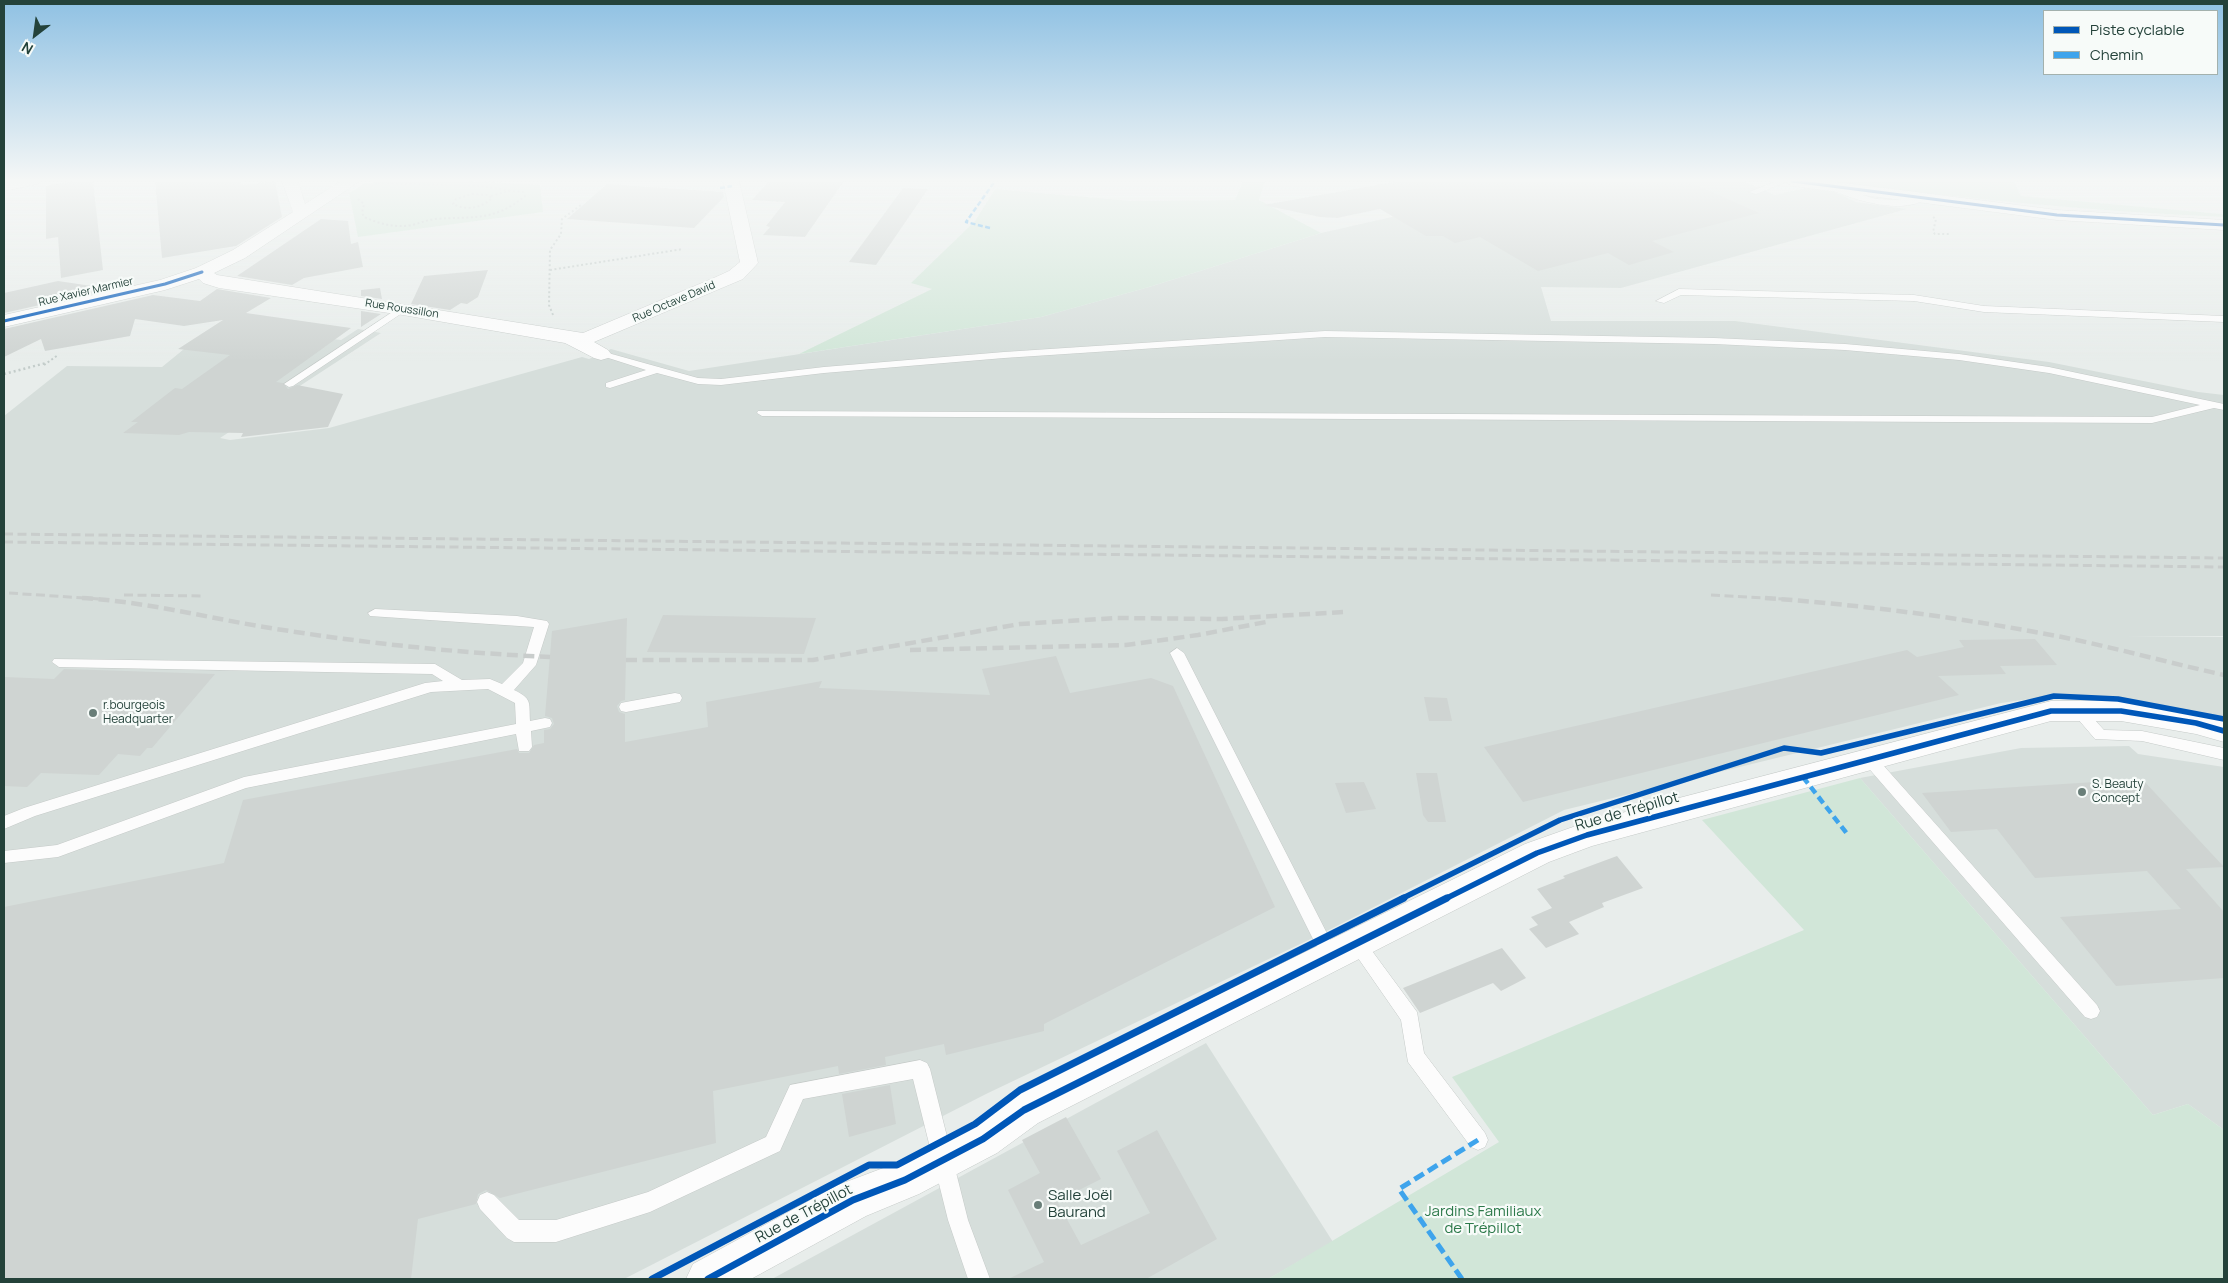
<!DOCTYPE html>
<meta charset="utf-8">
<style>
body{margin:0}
#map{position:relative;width:2228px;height:1283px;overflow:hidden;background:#e8edeb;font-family:Manrope,sans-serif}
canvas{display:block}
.frame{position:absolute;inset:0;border:5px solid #24423a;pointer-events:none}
.legend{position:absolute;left:2043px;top:10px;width:175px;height:65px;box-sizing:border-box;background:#f7fbf9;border:1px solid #a3b1ad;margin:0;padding:6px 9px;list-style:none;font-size:15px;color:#24423a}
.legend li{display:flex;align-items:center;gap:10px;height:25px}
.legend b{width:25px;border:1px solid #a3b1ad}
.north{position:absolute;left:10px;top:10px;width:50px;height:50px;-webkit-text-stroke:4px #f7fbf9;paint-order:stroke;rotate:210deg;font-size:14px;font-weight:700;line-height:20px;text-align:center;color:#24423a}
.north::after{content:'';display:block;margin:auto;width:18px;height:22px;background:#24423a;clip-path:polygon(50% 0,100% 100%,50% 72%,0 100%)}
</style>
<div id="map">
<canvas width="2228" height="1283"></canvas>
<div class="frame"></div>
<ul class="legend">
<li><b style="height:6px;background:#0057b8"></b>Piste cyclable</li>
<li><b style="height:6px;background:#3ea4ec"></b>Chemin</li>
</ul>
<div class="north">N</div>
</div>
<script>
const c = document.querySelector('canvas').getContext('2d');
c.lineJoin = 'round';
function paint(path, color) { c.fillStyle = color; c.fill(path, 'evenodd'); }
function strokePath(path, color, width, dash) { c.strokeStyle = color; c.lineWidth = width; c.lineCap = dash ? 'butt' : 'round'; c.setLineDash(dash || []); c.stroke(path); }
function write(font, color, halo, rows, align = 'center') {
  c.font = font + ' Manrope,sans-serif'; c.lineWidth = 4.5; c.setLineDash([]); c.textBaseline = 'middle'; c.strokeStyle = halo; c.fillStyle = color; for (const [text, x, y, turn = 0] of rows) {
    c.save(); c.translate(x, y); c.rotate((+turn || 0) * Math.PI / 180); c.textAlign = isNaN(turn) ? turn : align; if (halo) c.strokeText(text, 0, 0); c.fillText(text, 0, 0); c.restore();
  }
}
const built = new Path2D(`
 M1551,181h57l21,8 39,-8h75l32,14 30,-7 30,4 21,10 51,7 -286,79 -80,-1 10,34h184l314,41 149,30 26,3v241l-98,1h98v85l-96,-20 -67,-5 -31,2 -29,4 -437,107 -245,125 -333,159 -362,185h-620v-863l63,-50 95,1 22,-18 117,-14 40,5 17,-11 23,4 -161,105 10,2 99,-12 253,-71 7,2 22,-10 78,22 352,-54 108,-30 172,-54z
 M2129,746l9,8 86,13v363l-36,-26 -35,11 -293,-337 161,-30z
 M1206,1043l127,199 -65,37h-496z`);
const green = new Path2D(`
 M375,181h92l73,4 3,27 -185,25 -9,-44 16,-10h7z
 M1243,181h22l-6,19 62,33 -172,54 -108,30 -242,37 133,-65 -21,-6 64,-62 20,-32 137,12 103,-1z
 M1831,181h183l7,15 201,18 2,3c-132,-6 -262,-18 -393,-36z
 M1860,778l293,337 35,-11 36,26v149h-956l231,-137 -47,-65 352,-147 -102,-110z`);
const building = new Path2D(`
 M73,181h20l10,89 -42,8 -3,-41 -12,2v-53z
 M155,181h86l1,4 33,-4 7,36 -46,29 -74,12z
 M769,181h75l-39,56 -42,-2 7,-8 -4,-1 19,-24 -33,-2z
 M1400,181h287l72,32 -107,28 22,11 -45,13 -21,-12 -70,18 -58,-34 -25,6 -12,-7h-17l-46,-27 -43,9 -17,-1 -57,-12z
 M607,184l116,8 1,5 -30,31 -127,-9z
 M903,188l25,1 -52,76 -27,-3z
 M321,219l27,2 3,23 7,-2 5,25 -59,11 -12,7 -55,-9z
 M488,270l-10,27 -11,7 -6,-1 -11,7 -39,-6 13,-28z
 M58,281l54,8 -108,24v-20z
 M380,288l2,11 -21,-3v-6z
 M217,289l54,9 -25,15 105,15 -75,54 7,1 5,6 9,-4 46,9 -15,33 -87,10 2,-4 -54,-1 -10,3 -56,-2 15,-11h-7l44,-34 7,1 48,-34 -52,-6 45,-29 -39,6 -49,-7 -5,17 -85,15 -4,-12 -37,18v-28l149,-34 47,6z
 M361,311l20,3 -20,13z
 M663,615l153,3 -12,36 -157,-2z
 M627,618l-2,82 -4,1 -4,5 2,6 6,2v28l83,-15 -2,-25 116,-21 -3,7 171,7 -8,-26 74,-13 14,37 81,-15 22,8 102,221 -231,117v7l-98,24 -2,-11 -59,13 1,8 -47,9 -1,-8 -125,25 3,52 -216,55 -14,-8 -8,4 -2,10 -58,15 -7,60h-407v-372l220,-44 19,-63 274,-51 2,4h10l5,-8 10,-2v-13l6,-1 4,-5 -2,-6 -7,-2 7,-85z
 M2035,639l22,26 -57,1 6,8 -68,2 21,19 -436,107 -39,-55 423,-97 10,7 47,-10 -5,-7z
 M64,669l32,1 119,4 -63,74h-5l-7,8 -22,-2 -19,21 -58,-2 -14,14 -23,-1v-109l50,2z
 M1424,697l23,1 5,23h-23z
 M1416,773h21l9,49h-18l-5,-7z
 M2142,779l82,88 -38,2 38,43v66l-108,8 -56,-69 121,-8 -34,-38 -112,7 -38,-49 -46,3 -29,-39z
 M1364,782l12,27 -30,4 -11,-30z
 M1617,856l26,32 -41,15 2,4 -35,15 10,12 -33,14 -17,-19 9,-4 -7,-8 21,-9 -15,-19 28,-11 -2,-2z
 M1502,948l24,30 -25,13 -8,-8 -73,30 -17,-25z
 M890,1085l6,39 -47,13 -7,-43z
 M1066,1117l35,62 -44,22 24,44 69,-32 -33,-62 40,-21 60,109 -71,40h-138l36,-17 -36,-72 32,-17 -18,-33z`);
const pathFar1 = new Path2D(`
 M378,183l104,3 29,5
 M371,186l7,-3 -6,-1
 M472,194l16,1 4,3c-10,10 -26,13 -39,6l3,-5z
 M358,199l6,5 -2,9 2,4c16,7 31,11 48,8 8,-2 15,-5 23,-6 37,-3 59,3 90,-23l-2,-4 -15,-1 -17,5
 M1933,217l3,2 -3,13 2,2h15
 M550,270l133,-21
 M553,315l-4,-10 1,-55 11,-16 1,-15 19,-14
 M44,365l14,-10`);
const path = new Path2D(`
 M4,374l42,-11`);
const lane = new Path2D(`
 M1777,181h12l-33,13 -7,-2z
 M1830,185l46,14 23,1 22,-3 4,2c-22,16 -73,1 -95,-10z
 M1679,289l235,6 70,11 240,10v6l-240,-10 -70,-11 -233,-6 -17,8 -8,-2z
 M400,307l8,2 -115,77 -4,1 -5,-3z
 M1325,331l389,7 131,6 114,10 90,13 175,37v6l-10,-2 -62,15 -1390,-7 -5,-3 1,-2 1394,6 48,-12 -151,-32 -90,-13 -114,-10 -131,-6 -389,-7 -321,21 -180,15 -103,12 -23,-1 -41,-11 -47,15 -4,-1v-4l40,-13 -50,-16 5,-3 97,27 23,1 103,-12 180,-15z
 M375,609l142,7 30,5 2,3 -13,41 -22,25c18,9 15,11 16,31l15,-3 5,1 2,4 -2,4 -19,4 1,16 -3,4h-10l-3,-17 -270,54 -188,69 -54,6v-12l53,-6 187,-68 272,-53 -1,-21 -27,-14 -57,3 -396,124 -31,13v-13l20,-8 401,-125 18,-2 -11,-7 -373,-7 -7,-5 2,-3 381,5 27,16 28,-1 12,5 21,-21 11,-36 -164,-11 -2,-3z
 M1177,648l7,5 153,300 3,5 -3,5 -6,3 -6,-3 -155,-310z
 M675,693l5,1 2,4 -2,4 -54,10 -5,-1 -2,-4 2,-4 5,-1z
 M2078,706l5,1 21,23 38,1 82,17v12l-82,-19 -47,-2 -24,-28 2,-4z
 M1870,754l5,2 222,249 3,6 -3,6 -6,2 -6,-2 -220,-253 -3,-4 3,-4z
 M1358,938l6,2 53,72 7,41 61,80 3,7 -3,7 -7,3 -7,-3 -63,-85 -7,-42 -52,-75 3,-5z
 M920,1060l7,3 3,6 38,151 22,59h-22l-20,-59 -35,-141 -110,20 -23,52 -130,61 -94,30h-42l-7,-4 -27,-29 -3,-7 3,-7 7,-3 7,3 25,25h37l92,-28 118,-55 24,-52z`);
const street = new Path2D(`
 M4,181h36l-2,3 -34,7z
 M282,181h16l7,23 36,-23h19l-115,77 -31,15 3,2 366,58 133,-56 13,-6 11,-9 -17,-81h16l19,82 -15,16 -149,63 14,8 3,4 -3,4 -7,2 -7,-2 -29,-15 -162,-28 -184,-27 -16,-5 -4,-4 -34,11 -161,37v-12l156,-35 36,-12 37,-18 60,-38z
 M1784,181h45l228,29 167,10v10l-167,-10 -265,-34z
 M2051,701h70l75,11 28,8v22l-28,-8 -75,-13h-70l-459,125 -43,16 -511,261 -41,30 -78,41 -53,22 -115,63h-65l7,-15 145,-79 56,-21 75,-39 41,-28 515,-253 62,-22z`);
const railFar1 = new Path2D(`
 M4,534l2220,24
 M4,542l2220,25
 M9,593l91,6
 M124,595l81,1
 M1711,595l71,4`);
const rail = new Path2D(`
 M82,598c69,4 133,22 201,32 89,14 177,23 267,27
 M1765,598c99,7 199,20 297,39 54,11 108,26 162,38
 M910,650l216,-5 72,-10 68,-13
 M626,660h187l207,-36 97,-6 105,1 123,-7`);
const quietFar2 = new Path2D(`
 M720,188l12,-2
 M990,228l-24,-6 29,-41`);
const quietFar1 = new Path2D(`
 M1803,777l45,58`);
const quiet = new Path2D(`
 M1462,1279l-63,-90 79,-49`);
const cyclewayFar2 = new Path2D(`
 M1792,181l265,34 167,10
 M4,321l161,-37 37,-12`);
const cyclewayFar1 = new Path2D(`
 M1401,899l159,-79 224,-72 37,5 233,-57 64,3 106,20
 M1445,899l92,-46 50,-18 464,-124h70l75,12 28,8`);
const cycleway = new Path2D(`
 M652,1279l217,-114h28l78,-41 45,-34 384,-192
 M708,1279l145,-79 52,-20 78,-41 41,-29 423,-212`);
const markers = [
 [93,713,5,"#697e78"],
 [2082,792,5,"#697e78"],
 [1038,1205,5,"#697e78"]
];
const farStreetnames = [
 ["Rue Xavier Marmier",86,292,-13],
 ["Rue Octave David",674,302,-23],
 ["Rue Roussillon",402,309,9]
];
const poiNames = [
 ["r.bourgeois",103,706],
 ["Headquarter",103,720],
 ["S. Beauty",2092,785],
 ["Concept",2092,799]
];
const nearStreetnames = [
 ["Rue de Trépillot",1627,812,-16],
 ["Rue de Trépillot",804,1214,-28]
];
const nearPoinames = [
 ["Salle Joël",1048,1196],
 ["Baurand",1048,1213]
];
const nearParknames = [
 ["Jardins Familiaux",1483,1212],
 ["de Trépillot",1483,1229]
];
paint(built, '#d6dedb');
paint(green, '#d1e6d8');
paint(building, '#cfd4d2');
strokePath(lane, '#c5cac8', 1);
strokePath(street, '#c5cac8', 1);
strokePath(pathFar1, '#c3ccca', 2, [2, 2.5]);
strokePath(path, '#c3ccca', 2.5, [2, 3]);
paint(lane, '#fcfcfc');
paint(street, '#fcfcfc');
strokePath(railFar1, '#c9cdcc', 3, [9, 4.5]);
strokePath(rail, '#c9cdcc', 4.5, [11, 5.5]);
strokePath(quietFar2, '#3ea4ec', 2.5, [5, 2.5]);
strokePath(quietFar1, '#3ea4ec', 4.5, [8, 4.5]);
strokePath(quiet, '#3ea4ec', 5, [11, 5]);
strokePath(cyclewayFar2, '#0057b8', 3);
strokePath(cyclewayFar1, '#0057b8', 5.5);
strokePath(cycleway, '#0057b8', 7);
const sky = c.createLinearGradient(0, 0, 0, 361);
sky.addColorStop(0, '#8fc1e3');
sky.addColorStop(0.5, '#f5f7f6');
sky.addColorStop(1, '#f5f7f600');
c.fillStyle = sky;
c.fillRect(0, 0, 2228, 361);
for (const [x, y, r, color] of markers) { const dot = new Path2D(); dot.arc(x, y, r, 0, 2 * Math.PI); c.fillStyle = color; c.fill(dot); strokePath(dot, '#f7fbf9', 2); }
write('11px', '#24423a', '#f7fbf9', farStreetnames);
write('12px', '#24423a', '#f7fbf9', poiNames, 'left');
write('15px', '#24423a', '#f7fbf9', nearStreetnames);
write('15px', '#24423a', '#f7fbf9', nearPoinames, 'left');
write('15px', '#2d7a4b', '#f7fbf9', nearParknames);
</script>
